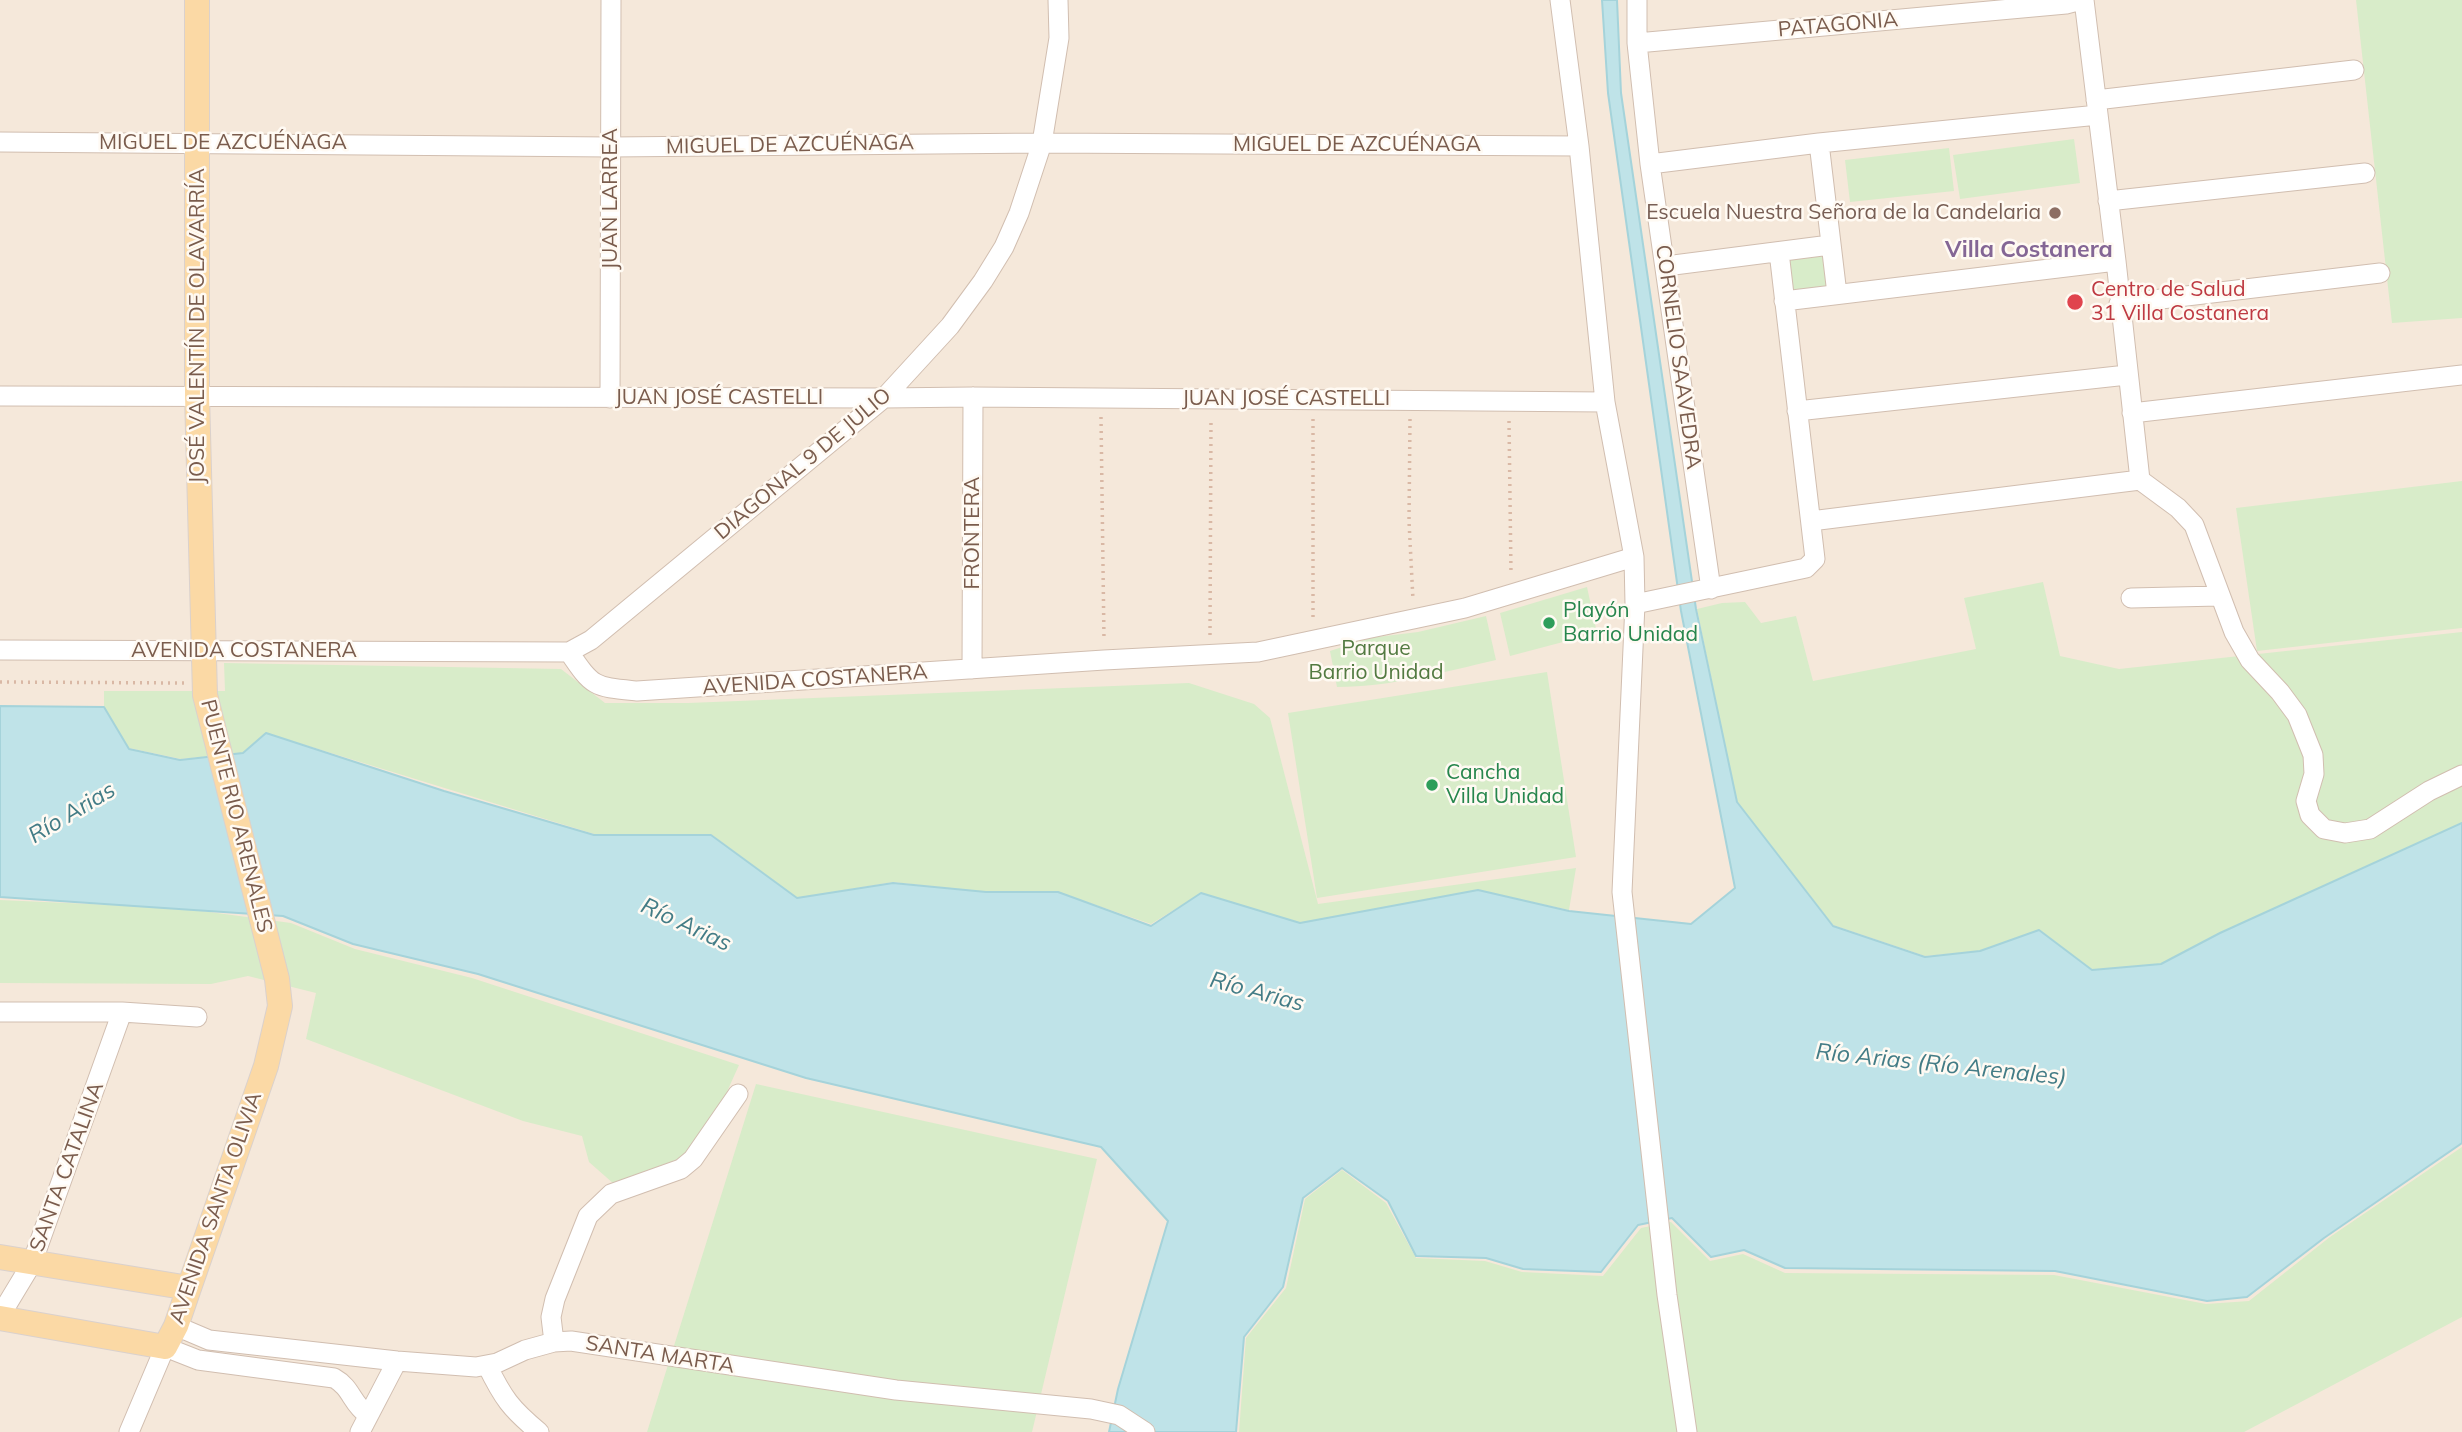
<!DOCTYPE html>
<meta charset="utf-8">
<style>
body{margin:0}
canvas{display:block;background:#fdf6ec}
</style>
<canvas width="2462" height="1432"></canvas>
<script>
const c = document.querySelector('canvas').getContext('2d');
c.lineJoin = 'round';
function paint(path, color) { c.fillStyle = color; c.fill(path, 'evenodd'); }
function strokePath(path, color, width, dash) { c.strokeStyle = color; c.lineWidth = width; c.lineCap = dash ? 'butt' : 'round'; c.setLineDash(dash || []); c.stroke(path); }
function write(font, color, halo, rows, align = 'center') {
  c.font = font + ' Mulish,sans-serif'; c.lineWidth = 5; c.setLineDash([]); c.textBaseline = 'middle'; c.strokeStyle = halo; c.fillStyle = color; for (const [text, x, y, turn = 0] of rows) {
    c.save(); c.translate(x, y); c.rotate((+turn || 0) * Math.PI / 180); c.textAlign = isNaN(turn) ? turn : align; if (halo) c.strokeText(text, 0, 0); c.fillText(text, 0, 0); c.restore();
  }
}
const residential = new Path2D(`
 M0,0h2462v1432h-2462z`);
const green = new Path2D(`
 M2356,0h106v318l-70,5z
 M2074,139l6,44 -120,16 -7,-44z
 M1949,148l5,43 -104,11 -5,-42z
 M1822,254l4,4 2,27c-9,6 -29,8 -39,3l-3,-28z
 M2462,481v147l-205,23 -21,-143z
 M2043,582l17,74 59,13 343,-37v191l-242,110 -59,31 -69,6 -53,-40 -59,21 -55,5 -92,-31 -96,-123 -40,-193 25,-6 23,-1 16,21 35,-7 17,65 163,-32 -12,-51z
 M1587,587l10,46 -87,23 -10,-43z
 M1486,616l10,44c-52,12 -105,27 -159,27l-7,-36 39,-13 49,-6z
 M224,663l337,6 44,34h83l501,-20 65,21 16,14 48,186 258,-36 -7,42 -92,-20 -177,33 -99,-30 -50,31 -93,-32h-72l-93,-10 -96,16 -86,-64h-117l-328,-101 -23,20 -62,6 -52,-11 -25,-41v-16h121z
 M1547,672l29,185 -259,41 -29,-185z
 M0,900l180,8 111,15 64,26 117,29 267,87 -18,40 -38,52 -69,27 -25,-22 -7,-26 -59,-15 -217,-82 10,-46 -68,-17 -37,8 -211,-1z
 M756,1084l341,75 -65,273h-385z
 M2462,1147v170l-218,115h-1005l7,-94 40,-50 19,-89 37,-29 44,33 30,55 69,3 37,11 81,4 38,-48 30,-6 39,39 33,-7 42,19 269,2 152,29 43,-3 81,-64z`);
const water = new Path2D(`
 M1602,0h15l4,93 75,516 41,193 96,124 92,31 55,-6 59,-21 53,40 69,-6 59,-31 242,-110v320l-138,95 -77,59 -40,4 -152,-30 -270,-3 -41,-18 -33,7 -39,-39 -34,7 -37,47 -78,-3 -37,-11 -70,-2 -28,-55 -46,-33 -39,30 -20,89 -39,50 -8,95h-127l9,-43 50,-168 -67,-74 -295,-69 -328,-104 -125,-30 -70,-28 -283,-19v-191l104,1 25,42 51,11 63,-7 23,-20 178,58 150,44h117l86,63 96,-15 93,9h72l93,34 50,-33 99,30 178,-33 91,21 122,13 44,-36 -54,-277 -73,-518z`);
const path = new Path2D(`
 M1101,417l3,223
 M1313,419v202
 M1410,419l-1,102 4,79
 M1509,421l2,153
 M1210,635l1,-217
 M0,682l184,1`);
const minor = new Path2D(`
 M1560,0l19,146 26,256 29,155 1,47 -13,288 45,403 20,137
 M1637,0v43l13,121 61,425
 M2084,0l32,261 24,219
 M1637,43l429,-39 15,-4
 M2096,100l258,-30
 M0,142l611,5 431,-4 537,3
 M1819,143l18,151
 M1650,164l169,-21 279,-28
 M2108,201l257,-28
 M1666,266l164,-21
 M1784,301l332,-40
 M2119,304l261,-31
 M0,396l884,2 89,-1 632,5
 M610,398l1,-398
 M1797,411l330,-36
 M2132,413l330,-38
 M2140,480l38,28 16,17 40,107 16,28 30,32 17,23 16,40 1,19 -8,27 4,14 14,14 21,4 25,-4 59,-38 33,-16
 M1811,521l329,-41
 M2131,598l88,-2
 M1635,604l171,-36 9,-9 -36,-307
 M0,650l569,2
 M569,652c24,36 26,35 68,39l467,-31 154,-8 207,-44 169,-51
 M569,652l22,-12 293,-242 66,-72 33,-45 21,-34 15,-34 23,-70 17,-105 -1,-38
 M972,669l1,-272
 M0,1012h122l75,5
 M0,1316l32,-53 90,-251
 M176,1326l33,14 188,21 79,6 21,-4 28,-13 29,-8 17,-1 325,49 195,19 28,6 26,17
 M554,1342l-3,-25 4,-18 33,-83 23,-22 70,-25 12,-10 45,-65
 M487,1365c16,33 24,44 52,67
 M129,1432l36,-85 33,13 136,18c18,10 17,25 34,37
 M360,1432l37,-71`);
const major = new Path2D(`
 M0,1257l189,31
 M0,1318l165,29 11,-21 13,-38 77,-222 14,-60 -3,-27 -72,-284 -8,-300v-395`);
const markers = [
 [2055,213,7,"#8d6e63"],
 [2075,302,9,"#e0444e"],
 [1549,623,7,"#2e9e5b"],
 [1432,785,7,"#2e9e5b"]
];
const streetNames = [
 ["PATAGONIA",1838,25,-5],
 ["MIGUEL DE AZCUÉNAGA",223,143],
 ["MIGUEL DE AZCUÉNAGA",790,145,-1],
 ["MIGUEL DE AZCUÉNAGA",1357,145],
 ["JUAN LARREA",611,199,-90],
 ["JOSÉ VALENTÍN DE OLAVARRÍA",198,326,-90],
 ["CORNELIO SAAVEDRA",1678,357,82],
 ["JUAN JOSÉ CASTELLI",719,398],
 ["JUAN JOSÉ CASTELLI",1286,399],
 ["DIAGONAL 9 DE JULIO",803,464,-40],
 ["FRONTERA",973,533,-90],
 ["AVENIDA COSTANERA",244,651],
 ["AVENIDA COSTANERA",815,680,-4],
 ["PUENTE RIO ARENALES",236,816,76],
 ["SANTA CATALINA",67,1167,-70],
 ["AVENIDA SANTA OLIVIA",216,1208,-71],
 ["SANTA MARTA",660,1355,9]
];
const educationNames = [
 ["Escuela Nuestra Señora de la Candelaria",2041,213]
];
const healthNames = [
 ["Centro de Salud",2091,290],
 ["31 Villa Costanera",2091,314]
];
const leisureNames = [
 ["Playón",1563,611],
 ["Barrio Unidad",1563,635],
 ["Cancha",1446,773],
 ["Villa Unidad",1446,797]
];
const parkNames = [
 ["Parque",1376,649],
 ["Barrio Unidad",1376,673]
];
const neighbourhoodNames = [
 ["Villa Costanera",2029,250]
];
const waterNames = [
 ["Río Arias",72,813,-31],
 ["Río Arias",686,925,25],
 ["Río Arias",1257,992,15],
 ["Río Arias (Río Arenales)",1941,1065,6]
];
paint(residential, '#f5e8da');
paint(green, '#d8ecc9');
paint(water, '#bfe3e8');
strokePath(water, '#a5d3da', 2);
strokePath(minor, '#d1beb0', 21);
strokePath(major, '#dad1cd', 26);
strokePath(path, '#d9b8a5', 3.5, [2, 5]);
strokePath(minor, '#fff', 19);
strokePath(major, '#fbd9a5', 24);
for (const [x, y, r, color] of markers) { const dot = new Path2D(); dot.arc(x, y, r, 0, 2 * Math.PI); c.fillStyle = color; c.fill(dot); strokePath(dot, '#fffaf3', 2.5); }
write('21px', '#7a5c4d', '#fffaf3', streetNames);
write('21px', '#785e54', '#fffaf3', educationNames, 'right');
write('21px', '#be3a42', '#fffaf3', healthNames, 'left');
write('21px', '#27864d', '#fffaf3', leisureNames, 'left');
write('21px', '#537a41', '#fffaf3', parkNames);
write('bold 23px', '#846695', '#fffaf3', neighbourhoodNames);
write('italic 23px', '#437c86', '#fffaf3', waterNames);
</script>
